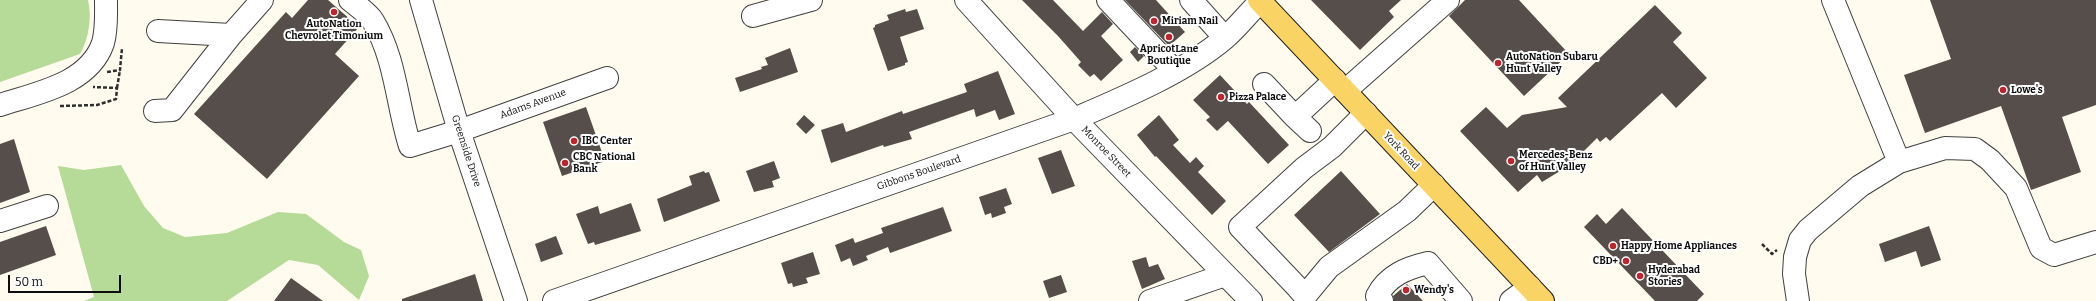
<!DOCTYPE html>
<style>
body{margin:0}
#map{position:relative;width:2096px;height:301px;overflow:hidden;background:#fffbee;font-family:Bitter,serif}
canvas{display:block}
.scale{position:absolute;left:8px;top:275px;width:113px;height:18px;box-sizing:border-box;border:2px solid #0d0d0d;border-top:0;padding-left:5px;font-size:12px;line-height:14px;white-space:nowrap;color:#0d0d0d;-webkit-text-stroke:3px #fff;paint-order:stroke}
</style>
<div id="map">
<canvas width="2096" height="301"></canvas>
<div class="scale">50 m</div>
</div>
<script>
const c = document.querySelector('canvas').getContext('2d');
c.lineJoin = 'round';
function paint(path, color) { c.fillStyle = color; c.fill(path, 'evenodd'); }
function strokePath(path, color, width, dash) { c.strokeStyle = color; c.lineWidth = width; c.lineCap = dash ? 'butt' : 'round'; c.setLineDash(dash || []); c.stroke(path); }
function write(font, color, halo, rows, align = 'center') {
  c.font = font + ' Bitter,serif'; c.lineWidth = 4; c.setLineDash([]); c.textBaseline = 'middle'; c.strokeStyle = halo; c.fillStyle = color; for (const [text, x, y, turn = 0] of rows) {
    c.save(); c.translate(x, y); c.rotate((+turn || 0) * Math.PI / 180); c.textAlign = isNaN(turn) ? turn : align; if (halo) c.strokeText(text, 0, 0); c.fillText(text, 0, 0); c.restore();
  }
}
const forest = new Path2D(`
 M0,0h88c4,16 1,39 -8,54l-80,28z
 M121,165l23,41 19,22 22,9 42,-4 51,-21 28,2 38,28 17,8 8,26 -10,24 -41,-35 -29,-5 -62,41h-143l10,-4 -36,-131 26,4z`);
const building = new Path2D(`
 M308,0h20l31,27 -24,27 24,22 -92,103 -73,-65 92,-102 6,6z
 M1022,0h31l30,31 19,-19 11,12 -12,12 22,24 -22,21 -7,-7 -4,3 -12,-12 3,-3 -23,-26z
 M1125,0h31l29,32 -16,14z
 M1311,0h90l-12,11 5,6 -34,33z
 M1465,0h54l50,54 -45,42 -75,-80z
 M1930,0h166v105l-34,12 19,55 -50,18 -30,-84 -76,27 -21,-58 47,-16z
 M1655,5l27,28 -9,9 34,36 -31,30 -14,-15 -52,48 -4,-4 -6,5 -3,-4 -27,27 -28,17 -5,-7 -19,17 -58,-61 26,-24 21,21 15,-13 45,-8 -9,-9z
 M905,9l1,3 11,-3 7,20 -24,8 8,25 -3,1v2l-17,6 -15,-43 2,-1v-2l14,-5 -2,-5z
 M1135,47l9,9 -6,6 -8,-10z
 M790,48l8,24 -58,20 -5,-14 27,-9 -1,-2 7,-2 -3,-7z
 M998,71l17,43 -16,6 -4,-10 -19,7 -2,-8 -65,23 3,7 -28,8 -1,-2 -52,18 -10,-33 22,-7 3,9 56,-21 1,3 64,-22 -3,-8z
 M1220,75l27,29 2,-2 40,43 -21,19 -40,-43 -11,10 -11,-11 4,-3 -17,-17z
 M586,107l19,54 -43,15 -19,-54z
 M804,115l11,10 -9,9 -10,-10z
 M1159,115l20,25 -6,5 17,18 6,-6 8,9 -6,6 28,29 -14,14 -56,-59 -1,1 -18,-22z
 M14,139l16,53 -30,11v-59z
 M1061,150l14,36 -23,8 -14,-36z
 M774,161l6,17 -8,3 2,6 -20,5 -8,-21z
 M704,171l1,2 4,-1 11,29 -56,21 -7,-23 35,-14 -3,-9z
 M1341,171l39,43 -51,38 -35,-37z
 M1006,188l6,16 -8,3 2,6 -14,5 -1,-5 -6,2 -6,-18z
 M631,203l10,28 -46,14 -1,-3 -6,2 -12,-30 22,-8 2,8z
 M943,207l9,24 -62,22 -2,-6 -22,9 2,4 -15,6 -3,-8 -9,4 -6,-17 18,-7 2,5 28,-10 -2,-5z
 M1622,208l82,86 -7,7h-42l-71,-74 13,-13 9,10z
 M46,226l10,29 -56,20v-33z
 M1929,226l12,34 -20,7 -5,-16 -31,11 -6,-18z
 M556,236l7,18 -22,8 -6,-18z
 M813,252l7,22 -14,4 2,5 -15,4 -1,-4 -4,1 -7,-21z
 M1146,257l3,10 9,-3 7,15 -23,10 -10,-28z
 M475,274l8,27h-81v-2z
 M1061,275l6,17 -18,6 -6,-17z
 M291,278l32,23h-49z
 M1407,284l16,17h-29l-1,-5z`);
const path = new Path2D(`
 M107,72l13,-2 2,-22
 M117,88l3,-18
 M60,106l37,-1 19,-6 1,-11 -24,-1
 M1762,244l10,10 5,-4`);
const minor = new Path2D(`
 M350,0c7,6 18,13 23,21 23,38 24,84 37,125l49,-15 148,-53
 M421,0l38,131 57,170
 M966,0l108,119 177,182
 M1108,0l66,70
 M1191,0l34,38
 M1833,0l66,162
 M753,16l58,-16
 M158,31l73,4
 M1264,84l31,33 40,-37
 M1345,91l103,-91
 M0,105c37,-12 89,-21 103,-62 4,-14 3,-29 3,-43
 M155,111l17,-1 59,-75 31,-35
 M1366,113l-34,34 -28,21 -64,59 58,61 7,8 24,-29 78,-56 27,-26
 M1295,117l15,14
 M0,221l47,-15
 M554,301l520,-182c49,-21 111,-47 151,-81 13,-11 24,-26 37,-38
 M1150,301l75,-26
 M1382,301l-5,-5c11,-21 30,-28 51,-33l33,38
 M1511,301l19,-14
 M1798,301l-4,-27 1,-17 5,-17 8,-10 52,-44 39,-24 46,-14 30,1 15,11 26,28 25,60 13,7 42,-13`);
const major = new Path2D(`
 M1259,0l284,301`);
const markers = [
 [334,12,4,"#be252e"],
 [1154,21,4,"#be252e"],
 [1169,37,4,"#be252e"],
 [1498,63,4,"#be252e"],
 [2003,90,4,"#be252e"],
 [1221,97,4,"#be252e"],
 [574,141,4,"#be252e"],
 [1511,161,4,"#be252e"],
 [565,163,4,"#be252e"],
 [1613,246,4,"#be252e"],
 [1626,261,4,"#be252e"],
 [1640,276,4,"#be252e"],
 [1406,290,4,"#be252e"]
];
const poiNames = [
 ["Miriam Nail",1162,21],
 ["AutoNation",334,24,"center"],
 ["Chevrolet Timonium",334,36,"center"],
 ["ApricotLane",1169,49,"center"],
 ["Boutique",1169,61,"center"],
 ["AutoNation Subaru",1506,57],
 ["Hunt Valley",1506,69],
 ["Lowe's",2011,90],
 ["Pizza Palace",1229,97],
 ["IBC Center",582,141],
 ["Mercedes-Benz",1519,155],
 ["of Hunt Valley",1519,167],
 ["CBC National",573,157],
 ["Bank",573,169],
 ["Happy Home Appliances",1621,246],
 ["CBD+",1618,261,"right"],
 ["Hyderabad",1648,270],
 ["Stories",1648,282],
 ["Wendy's",1414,290]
];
const streetNames = [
 ["Adams Avenue",533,104,-20],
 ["Greenside Drive",466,151,72],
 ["York Road",1401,151,47],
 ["Monroe Street",1106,152,46],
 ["Gibbons Boulevard",919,173,-19]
];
paint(forest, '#b6da97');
paint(building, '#564e4a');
strokePath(minor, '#404040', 24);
strokePath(major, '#1e1e1e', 24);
strokePath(path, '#2f2f2f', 2.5, [4, 2]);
strokePath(minor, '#fff', 22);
strokePath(major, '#f9d364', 22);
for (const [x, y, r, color] of markers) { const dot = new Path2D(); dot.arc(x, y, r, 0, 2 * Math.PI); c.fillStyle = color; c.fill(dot); strokePath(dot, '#fff', 1.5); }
write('bold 10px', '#0d0d0d', '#fff', poiNames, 'left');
write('10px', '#0d0d0d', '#fff', streetNames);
</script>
